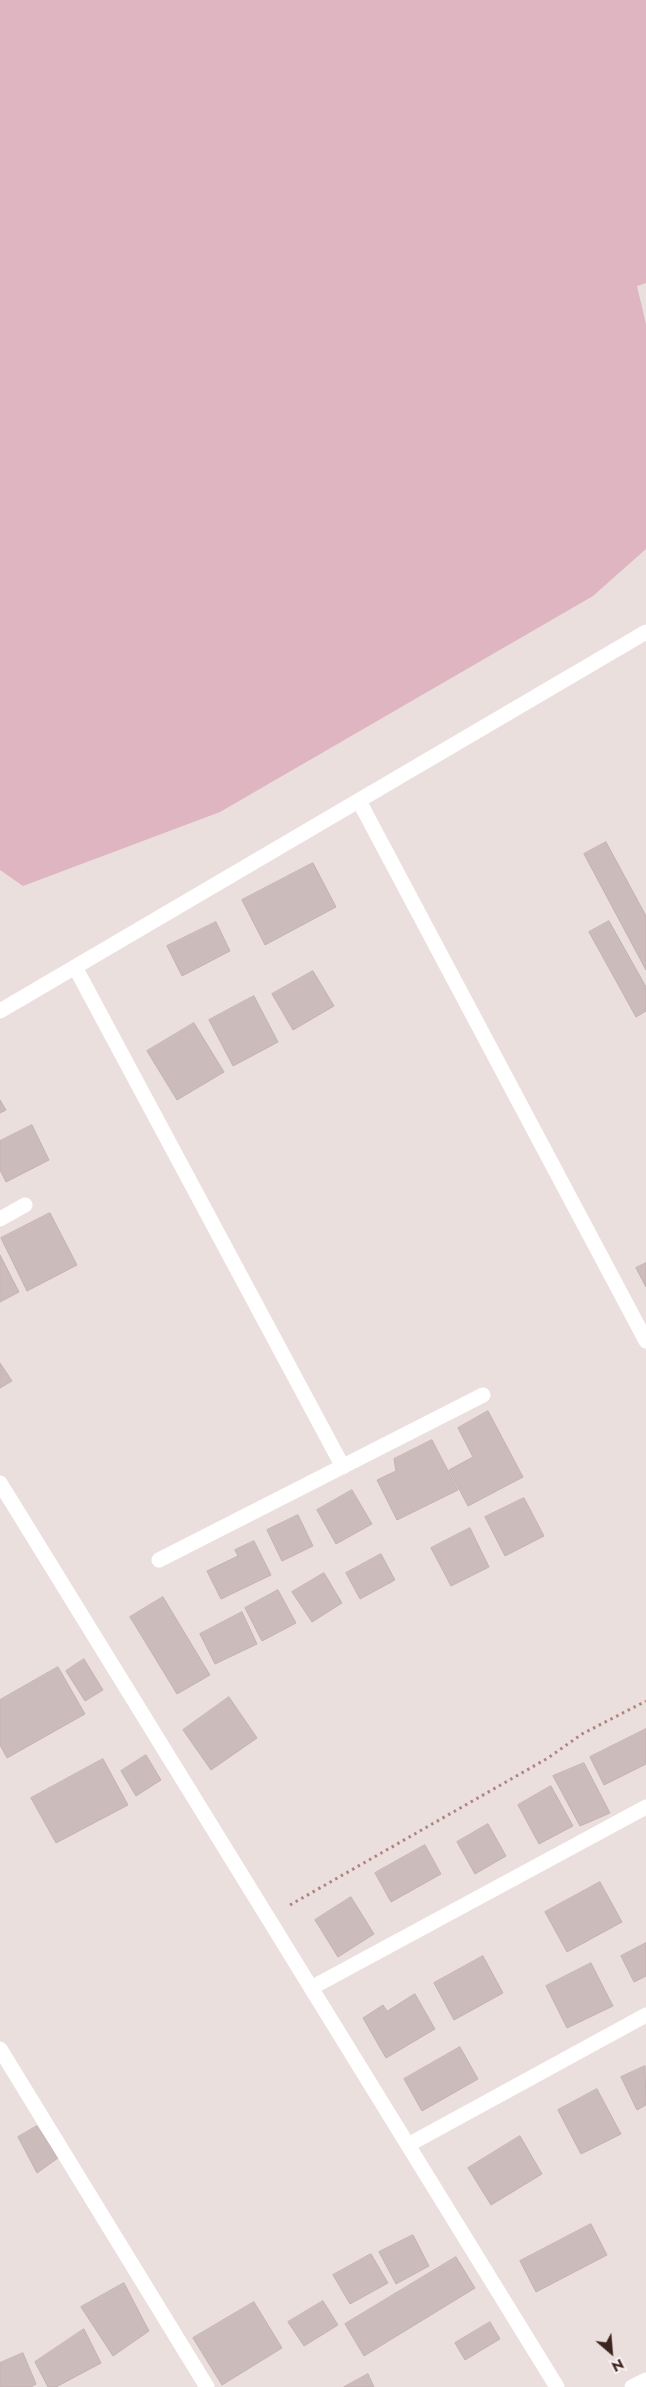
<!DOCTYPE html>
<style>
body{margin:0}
#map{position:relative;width:646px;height:2387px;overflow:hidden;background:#ebdfde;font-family:Jost,sans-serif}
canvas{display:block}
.north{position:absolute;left:586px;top:2327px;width:50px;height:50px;-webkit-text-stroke:4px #f8efef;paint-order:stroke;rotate:153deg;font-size:14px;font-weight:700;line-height:20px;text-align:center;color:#3c241f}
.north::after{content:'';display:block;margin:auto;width:18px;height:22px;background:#3c241f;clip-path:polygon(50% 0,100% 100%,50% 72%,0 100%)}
</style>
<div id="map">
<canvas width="646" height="2387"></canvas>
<div class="north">N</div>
</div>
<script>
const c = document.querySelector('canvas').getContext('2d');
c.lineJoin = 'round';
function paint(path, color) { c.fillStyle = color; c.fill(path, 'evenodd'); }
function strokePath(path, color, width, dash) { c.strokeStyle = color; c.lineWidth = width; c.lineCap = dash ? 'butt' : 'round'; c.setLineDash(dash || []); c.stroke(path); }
const green = new Path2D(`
 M0,0h646v283l-9,3 9,38v225l-53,47 -373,216 -197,74 -23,-16z`);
const building = new Path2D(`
 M606,842l40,74v54l-62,-116z
 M313,863l23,44 -71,38 -23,-45z
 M609,921l37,66v24l-10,6 -47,-85z
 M216,922l14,29 -48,25 -15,-30z
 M313,971l21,35 -41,24 -21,-36z
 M254,996l24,46 -45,24 -24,-46z
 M194,1023l30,49 -47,28 -30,-49z
 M0,1100l6,10 -6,3z
 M32,1125l17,35 -43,22 -6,-12v-29z
 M50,1213l27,52 -50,26 -26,-53z
 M0,1255l19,37 -19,10z
 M646,1263v24l-10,-19z
 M0,1363l12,18 -12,7z
 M488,1411l35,66 -55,29 -19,-36 24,-13 -15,-29z
 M432,1440l26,50 -61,30 -20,-40 19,-9 -2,-12z
 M352,1490l20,34 -36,20 -19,-34z
 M524,1498l20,38 -39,20 -20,-39z
 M298,1515l15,31 -31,15 -15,-31z
 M470,1528l19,39 -38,19 -20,-38z
 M254,1541l17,34 -50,24 -14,-28 31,-15 -3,-6z
 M381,1554l14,26 -35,19 -14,-26z
 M324,1573l18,30 -30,19 -20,-30z
 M278,1590l18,33 -34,18 -17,-33z
 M163,1597l47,78 -33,19 -47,-77z
 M242,1612l15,32 -42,20 -15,-30z
 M84,1659l19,31 -18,11 -19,-30z
 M58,1667l27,47 -78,44 -7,-13v-45z
 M229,1697l28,41 -46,32 -28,-40z
 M646,1729v35l-42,21 -14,-28z
 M146,1755l15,25 -25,16 -15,-25z
 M103,1759l25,46 -72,38 -25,-45z
 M584,1763l26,50 -30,13 -27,-50z
 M551,1786l22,40 -34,18 -21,-39z
 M488,1824l18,32 -31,18 -18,-32z
 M425,1845l16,29 -50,28 -16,-29z
 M600,1882l22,40 -55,30 -22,-40z
 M351,1897l23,37 -36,23 -23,-37z
 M646,1943v33l-12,6 -13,-26z
 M483,1956l20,37 -49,27 -20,-37z
 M591,1963l22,43 -46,22 -21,-42z
 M415,1994l20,35 -49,29 -23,-40 20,-13 4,6z
 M460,2047l18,32 -56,32 -18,-32z
 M645,2066l1,39 -9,5 -16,-33z
 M597,2089l24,45 -40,20 -23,-44z
 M37,2126l21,32 -21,15 -19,-36z
 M520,2136l22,38 -51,31 -23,-37z
 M591,2224l16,31 -71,37 -16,-31z
 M413,2235l16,31 -33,18 -17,-32z
 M371,2254l17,29 -38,21 -17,-29z
 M456,2257l19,31 -111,68 -19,-32z
 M124,2283l25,48 -36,25 -32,-49z
 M323,2301l15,24 -34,21 -16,-24z
 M254,2302l28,46 -60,37 -29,-47z
 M490,2322l10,17 -35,21 -10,-17z
 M84,2329l17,34 -45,24h-8l-13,-25z
 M23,2353l13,31 -5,3h-31v-24z
 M368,2374l6,13h-30z`);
const path = new Path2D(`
 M290,1905l258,-147 34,-24 64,-33`);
const minor = new Path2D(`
 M359,801l287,540
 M75,967l268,500
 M0,1011l646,-379
 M0,1219l25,-14
 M0,1483l557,904
 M159,1560l324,-165
 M311,1988l335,-181
 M0,2049l207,338
 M408,2145l238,-130
 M632,2387l14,-7`);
paint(green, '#deb5c1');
paint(building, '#cbb');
strokePath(building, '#c5b1b1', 1);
strokePath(path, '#b1847d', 3, [2.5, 4]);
strokePath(minor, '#fff', 15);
</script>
